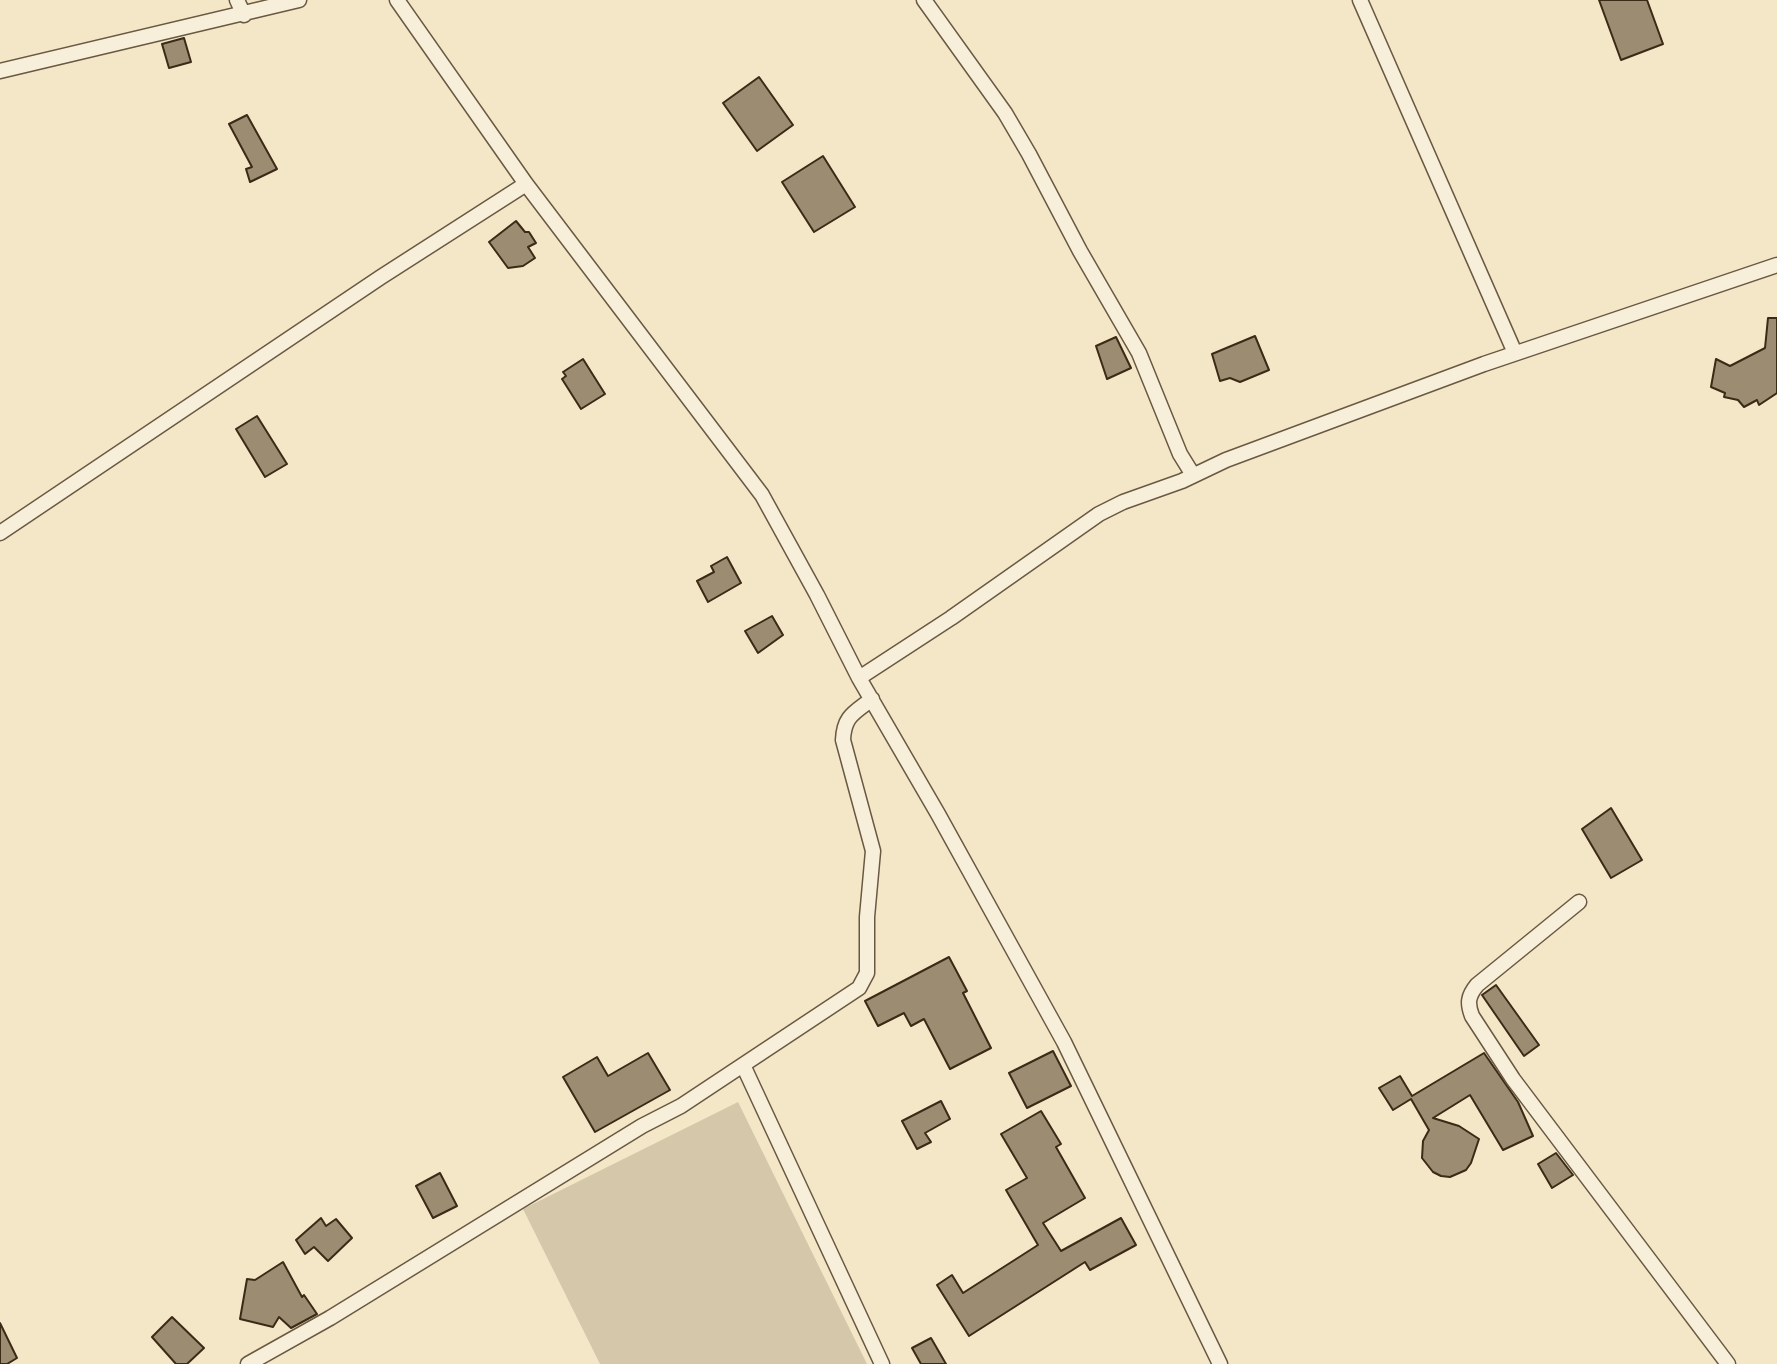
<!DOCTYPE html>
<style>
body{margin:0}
canvas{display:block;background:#f4e7c7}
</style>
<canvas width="1777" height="1364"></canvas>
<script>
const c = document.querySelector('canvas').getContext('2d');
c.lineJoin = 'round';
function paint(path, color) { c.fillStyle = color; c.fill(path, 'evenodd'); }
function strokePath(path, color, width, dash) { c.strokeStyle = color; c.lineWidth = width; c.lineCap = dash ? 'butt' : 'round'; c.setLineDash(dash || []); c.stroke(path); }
const green = new Path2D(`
 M738,1102l129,262h-267l-77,-155z`);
const building = new Path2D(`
 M1599,0h48l16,44 -42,16z
 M184,38l7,24 -22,6 -7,-24z
 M759,77l34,48 -36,26 -34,-48z
 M247,115l30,54 -27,13 -4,-13 6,-2 -23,-43z
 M823,156l32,51 -41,25 -32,-50z
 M516,221l9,11h4l7,11 -8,4 7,11 -12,8 -15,2 -19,-26z
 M1768,318h9v75l-18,12 -2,-5 -13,7 -6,-7 -14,-3 1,-4 -14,-6 5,-28 14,7 35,-18z
 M1255,336l14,34 -29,12 -10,-4 -10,3 -8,-27z
 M1116,337l15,31 -24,11 -11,-33z
 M583,359l22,35 -24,15 -19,-30 4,-3 -3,-4z
 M257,416l30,48 -22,13 -29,-48z
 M727,557l14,26 -33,19 -11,-21 17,-9 -3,-6z
 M772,616l11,19 -25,18 -13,-22z
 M1611,808l31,52 -31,18 -29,-49z
 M949,957l18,34 -4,2 28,55 -41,21 -26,-50 -13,7 -7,-13 -26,13 -13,-25z
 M1496,985l43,60 -15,11 -42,-61z
 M1053,1051l18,35 -44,22 -18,-35z
 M648,1053l22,37 -75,42 -32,-55 34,-20 11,19z
 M1484,1053l34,49 15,34 -30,14 -33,-55 -37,23 26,8 20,13 -8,24 -5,7 -16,7 -9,-1 -8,-4 -11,-14 1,-17 6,-11 -18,-31 -18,11 -14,-22 21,-12 12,20z
 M941,1101l9,18 -25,14 6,9 -14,7 -15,-28z
 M1041,1111l20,33 -5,3 29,51 -42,25 18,28 60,-33 15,27 -46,25 -5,-8 -116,74 -32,-51 15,-10 11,18 75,-48 -32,-55 21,-12 -26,-44z
 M1556,1153l17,22 -21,13 -14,-24z
 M440,1173l17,33 -24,12 -17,-32z
 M321,1218l5,8 10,-7 16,19 -24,23 -14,-14 -9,7 -9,-14z
 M283,1262l19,35 2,-2 13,19 -26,14 -12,-11 -6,10 -33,-8 7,-40 8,1z
 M172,1317l32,31 -17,16h-11l-24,-27z
 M0,1323l17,35 -10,6h-7z
 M931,1338l15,26h-25l-9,-16z`);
const minor = new Path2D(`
 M237,0l7,15
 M397,0l129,184 236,311 55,100 42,83 79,136 126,228 156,322
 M924,0l81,113 24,41 51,97 59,102 41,101 13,21
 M1360,0l155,353
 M0,71l299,-71
 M0,533l381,-256 145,-93
 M859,678l92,-60 148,-104 24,-12 59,-21 44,-21 258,-96 293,-99
 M1579,902l-102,83c-9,11 -10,18 -5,31l41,63 215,285
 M743,1065l139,299
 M248,1364l82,-46 312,-192 39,-20 178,-118 8,-15v-56l6,-66 -30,-111c1,-24 11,-27 29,-41`);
paint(green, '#d5c7a9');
paint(building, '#9b8c72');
strokePath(building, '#3b2a16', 2);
strokePath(minor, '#695942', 17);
strokePath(minor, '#f8efdb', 14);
</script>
